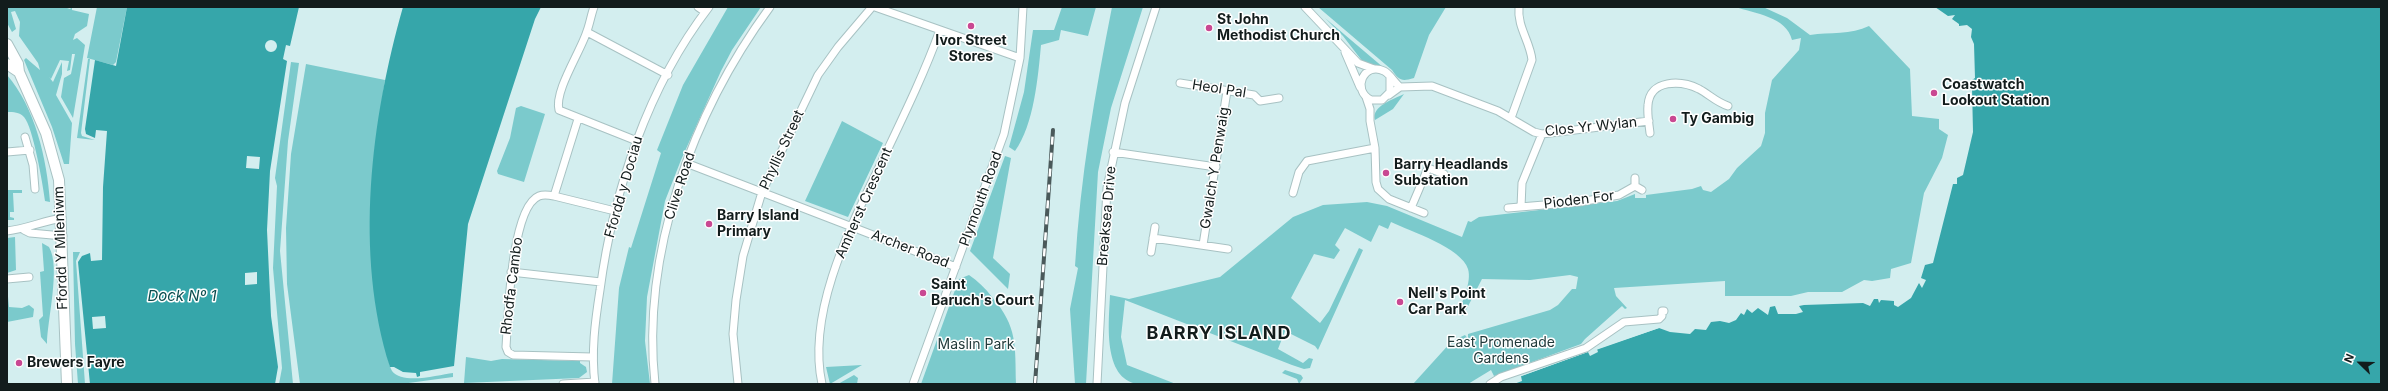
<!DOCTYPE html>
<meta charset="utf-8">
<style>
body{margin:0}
#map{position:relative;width:2388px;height:391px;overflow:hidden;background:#d3eeef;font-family:Inter,sans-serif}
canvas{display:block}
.frame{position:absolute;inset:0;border:8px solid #121c1c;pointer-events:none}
.north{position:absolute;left:2340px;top:343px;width:40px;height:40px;-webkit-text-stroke:3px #fff;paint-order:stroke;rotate:293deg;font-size:11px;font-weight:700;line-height:16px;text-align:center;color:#121c1c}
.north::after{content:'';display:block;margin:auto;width:14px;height:18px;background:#121c1c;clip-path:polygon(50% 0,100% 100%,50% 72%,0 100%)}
</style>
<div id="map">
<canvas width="2388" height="391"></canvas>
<div class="frame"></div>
<div class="north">N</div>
</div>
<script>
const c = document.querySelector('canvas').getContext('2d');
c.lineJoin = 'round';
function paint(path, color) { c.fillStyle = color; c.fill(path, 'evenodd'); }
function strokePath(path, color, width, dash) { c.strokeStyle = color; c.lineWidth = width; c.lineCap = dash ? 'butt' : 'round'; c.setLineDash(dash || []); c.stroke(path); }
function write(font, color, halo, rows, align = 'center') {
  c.font = font + ' Inter,sans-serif'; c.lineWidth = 3; c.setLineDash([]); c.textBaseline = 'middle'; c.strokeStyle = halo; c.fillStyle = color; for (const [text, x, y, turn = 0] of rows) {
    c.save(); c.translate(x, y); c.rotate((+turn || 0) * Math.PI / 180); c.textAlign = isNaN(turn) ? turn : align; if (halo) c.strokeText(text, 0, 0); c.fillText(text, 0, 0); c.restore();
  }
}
const green = new Path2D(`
 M7,7h57l6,2 2,-2v3l17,4 -2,12 -12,8 -2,6 4,-2 8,7 -12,73 -12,-21 3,-19 7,-4 4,-20h-3l-2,16 -3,1 2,-10 -9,-1 -9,19 -2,-2 4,5 9,-20v12l-6,21 16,28 -3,41h-5l-12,-37 -28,-67 2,-2 14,12 -2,-7 -19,-27 1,-14 -5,-11 -4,1 5,17 -4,3 -5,-9z
 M97,7h30l-11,55 -3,3 -26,-7z
 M728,7h33l-29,43 -11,21 -40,89 -16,41 -18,96 -2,44 5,43h-38l7,-96 10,-41 2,1 30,-95 -4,-3 26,-65z
 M1062,7h34l-8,29 -27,-6 -2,10 -18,5c-3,32 -7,80 -26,106l-6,-4 15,-55 9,-62h21z
 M1112,7h31l-32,101 -13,64 -12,212h-11l-5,-75 8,-41 -3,-2c5,-88 20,-173 37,-259z
 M1318,7h128l-17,28 -15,43c-13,4 -15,2 -22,-8z
 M1735,7h28l24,11 23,17c20,-3 41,0 59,-9l41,43 2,47 27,3v10l9,6 -6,23 -18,35 -13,70 -20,6 -1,9 -18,3 -8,-1 -22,12h-34l-17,4h-66v-15l-111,7 2,8 11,12 -2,1 -3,-3 -37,33 -4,5 -87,32 -3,-6 -23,14h-55l39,-43 13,-6 3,4v-5l82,-24 8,-5 14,-16h4l2,-12 -8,-2 -40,5 -48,-1 -19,37 -5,-2c4,-12 14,-32 10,-45 -6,-21 -58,-38 -77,-47l-3,7 -9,-4 -8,17 -26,-14 -10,17 5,5 -6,9 -20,-5 -23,44 29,25 9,-12 30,-63 4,2 -45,100 -3,-4 -30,-15 -7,18 25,14 6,-5 4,1 -3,9 -6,1 -12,-4 -167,-65 -4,37 6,28 49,19c-12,0 -26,2 -38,0 -36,-5 -29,-63 -28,-89l19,4 91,-22 73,-60 30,-12 44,-3 20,4 75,31 6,-16 3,1 8,-5 138,-16 18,-7v4h11v-3l46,-6 9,-3 2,4 8,2 18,-13 8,-11 24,-22 4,-13v-20l7,-33 27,-30 2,-12 -9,2c-5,-23 -38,-27 -57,-33z
 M1325,18l59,50 -21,-6 -20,-26z
 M88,59h2l-9,74 1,3 13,4 -18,-2z
 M291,62l8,1 -11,78 -8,110 13,133h-14l3,-16 -9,-100 4,-82 -2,-8z
 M306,64l79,16 -10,67 -4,79 17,133c1,3 2,9 4,12 11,14 46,4 61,2v4l-52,7h-101l-13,-100 -1,-56 5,-74z
 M7,75c28,32 40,84 43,127l-5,-1c-2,-16 -12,-74 -21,-84 -5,-5 -10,-5 -17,-5z
 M1404,94l-11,15 -18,11c-4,-14 19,-21 29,-26z
 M521,106l24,8 -21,68 -26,-8 -1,-3 13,-33 6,-30z
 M842,121l41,22 -35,74 -43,-16z
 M1005,156l6,2 -18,100 17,16 -2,15 -38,-38z
 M7,190h15v3h-9l1,19h-4v5l4,1v2h-7z
 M15,237l1,33 -9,3v-35z
 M42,243l7,4c12,20 -2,74 -2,97l-6,-7 -2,-17 4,-4 -3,-44 4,-1z
 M73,252h7l-4,9 9,123h-7l-3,-40z
 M969,275c9,6 16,13 23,22 26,30 23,49 24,87h-95l38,-105z
 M7,286l2,21 13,1 7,-3 5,4 -1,8 -26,5z
 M466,357l25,4 11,-2 78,2v2l6,4 1,5 -8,6 -115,5z
 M862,365l-32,19 -4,-17z
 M1285,370l16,5 2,3 -4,6 -2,-5 -15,-6z
 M854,375l4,3 -1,6h-19z`);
const water = new Path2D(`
 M127,7h172l-9,39 -4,-1 -3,14 4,2 -17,110 -3,59 4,86 7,51 -3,17h-185l-12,-122 4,-6 8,-3 1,8 11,-1 1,-73 4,-56 -11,-1 -1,8 -9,-4 -1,-5 10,-69 21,6z
 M403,7h138l-6,12 -67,205 -14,142 -34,6v4l-3,1 -1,-4 -13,-1 -9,-5h-4c-36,-113 -19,-248 13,-360z
 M1935,7h446v377h-867l8,-3 -1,-5 67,-24 2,4 8,-4 -1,-3 62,-21 11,4 20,2 5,-5 11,1 5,-8 9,-1 9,2 7,-3 5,-7 3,2 3,-6 5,4 6,-5 10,7 2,-8 5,-1 3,8h18l7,-2 -4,-6 5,-1 59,-2 7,3 4,-7h4l1,4 2,-3 13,1v4l4,2 13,-9 8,-15 3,5 4,-8 -5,-2 4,-13 8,-2 20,-79h4v-6l6,-3 10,-43 -1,-45 -9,-1 12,-8 -1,-34 -3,-7 1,-8 -5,-4 -8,1v-2l-7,-5 3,-4 -7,1z`);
const pier = new Path2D(`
 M265 46a6 6 0 1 1 12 0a6 6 0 1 1-12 0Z
 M247,156l13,1 -1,12 -13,-1z
 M257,272v12l-12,1v-12z
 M105,316l1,12 -13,1 -1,-12z
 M1659,326l3,1 -66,23v-2z
 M1589,350l1,1 -71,26v-2z`);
const street = new Path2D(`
 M594,7c-3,8 -4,16 -7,24 -6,20 -33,60 -28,79l78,31
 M698,7l7,5
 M875,7l145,51
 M1305,7l53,56 16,6
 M587,32l81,43
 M1345,52l15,35
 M1390,78v14l-8,8h-11c-20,-10 -7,-39 13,-29 6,3 10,11 16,16
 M1180,83l74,12 6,6 19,-3
 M1389,95l11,-8 32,-1 66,25 36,21 8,2 107,-13
 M1366,97l4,12v12l5,27 1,34 2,7 11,10 35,14
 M1511,118l21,-58c-2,-19 -15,-33 -13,-53
 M1650,133c-1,-9 -3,-19 -2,-28 2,-26 33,-25 51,-16 11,6 17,13 29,17
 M25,137l8,28 2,24
 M7,152l23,-2
 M1113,152l103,15
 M686,163l270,104
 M1635,178v8
 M1293,193l6,-21 8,-11 68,-13
 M554,196l24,-77
 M1521,207l1,-24 20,-49
 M1411,208l17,-40 16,6
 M1508,208l72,-6 39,-7 16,-9 7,4
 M24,230l6,3 33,3
 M7,231c19,-2 36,-10 55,-13
 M1153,238l75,11
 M1203,245l24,-154
 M1151,252l4,-25
 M511,272l90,10
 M7,279l22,-2
 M592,357l-79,-2 -5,-3 -2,-5c2,-29 5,-140 33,-151 5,-2 10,-1 15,0l61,15
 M563,384l32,-2
 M595,384c-4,-32 0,-62 5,-94 13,-98 48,-204 109,-283
 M655,384c-14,-132 38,-272 115,-377
 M738,384l-5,-50 3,-34 7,-44 19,-64 56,-117 20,-28 34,-40
 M822,384c-16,-74 31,-162 62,-227 20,-42 40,-83 56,-127
 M913,384l91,-250 16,-76 3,-51
 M1097,384l10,-196 18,-85 31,-96
 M1490,384l11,-7 85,-29 38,-26 35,-3 3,-3v-5h2`);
const secondary = new Path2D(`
 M7,44l11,20 1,8 27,61 13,47 8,204
 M7,64l12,8`);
const rail = new Path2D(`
 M1035,384l18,-254`);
const markers = [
 [971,26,4,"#c94892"],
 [1209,28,4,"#c94892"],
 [1934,93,4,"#c94892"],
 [1673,119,4,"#c94892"],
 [1386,173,4,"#c94892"],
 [709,224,4,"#c94892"],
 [923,293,4,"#c94892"],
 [1400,302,4,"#c94892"],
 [19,363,4,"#c94892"]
];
const poiNames = [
 ["St John",1217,20],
 ["Methodist Church",1217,36],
 ["Ivor Street",971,41,"center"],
 ["Stores",971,57,"center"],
 ["Coastwatch",1942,85],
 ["Lookout Station",1942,101],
 ["Ty Gambig",1681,119],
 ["Barry Headlands",1394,165],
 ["Substation",1394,181],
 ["Barry Island",717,216],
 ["Primary",717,232],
 ["Saint",931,285],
 ["Baruch's Court",931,301],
 ["Nell's Point",1408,294],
 ["Car Park",1408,310],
 ["Brewers Fayre",27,363]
];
const streetNames = [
 ["Heol Pal",1219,89,9],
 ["Clos Yr Wylan",1591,127,-6],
 ["Phyllis Street",782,150,-65],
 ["Gwalch Y Penwaig",1215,168,-81],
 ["Clive Road",680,186,-72],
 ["Ffordd y Dociau",624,187,-74],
 ["Plymouth Road",981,199,-70],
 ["Pioden For",1579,200,-7],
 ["Amherst Crescent",864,203,-66],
 ["Breaksea Drive",1107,216,-85],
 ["Ffordd Y Mileniwm",61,248,-92],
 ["Archer Road",910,249,21],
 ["Rhodfa Cambo",512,286,-83]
];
const parkNames = [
 ["East Promenade",1501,343],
 ["Gardens",1501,359],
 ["Maslin Park",976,345]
];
const waterNames = [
 ["Dock Nº 1",182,296]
];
const districtNames = [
 ["BARRY ISLAND",1219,334]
];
paint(green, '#7bcacc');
paint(water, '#36a6aa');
paint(pier, '#d3eeef');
strokePath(street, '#a8c2c3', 9);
strokePath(secondary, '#a8c2c3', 12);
strokePath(street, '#fff', 7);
strokePath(secondary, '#fff', 10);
strokePath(rail, '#4a595a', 4);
strokePath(rail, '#fff', 2.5, [8]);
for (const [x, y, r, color] of markers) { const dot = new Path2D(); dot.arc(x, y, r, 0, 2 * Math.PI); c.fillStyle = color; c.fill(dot); strokePath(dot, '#fff', 1.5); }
write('bold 14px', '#121c1c', '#fff', poiNames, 'left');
write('14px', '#121c1c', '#fff', streetNames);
write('14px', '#223b3b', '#fff', parkNames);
write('italic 15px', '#0b4d4f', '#fff', waterNames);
c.letterSpacing = '1px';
write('bold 18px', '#121c1c', '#fff', districtNames);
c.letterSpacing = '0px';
</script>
